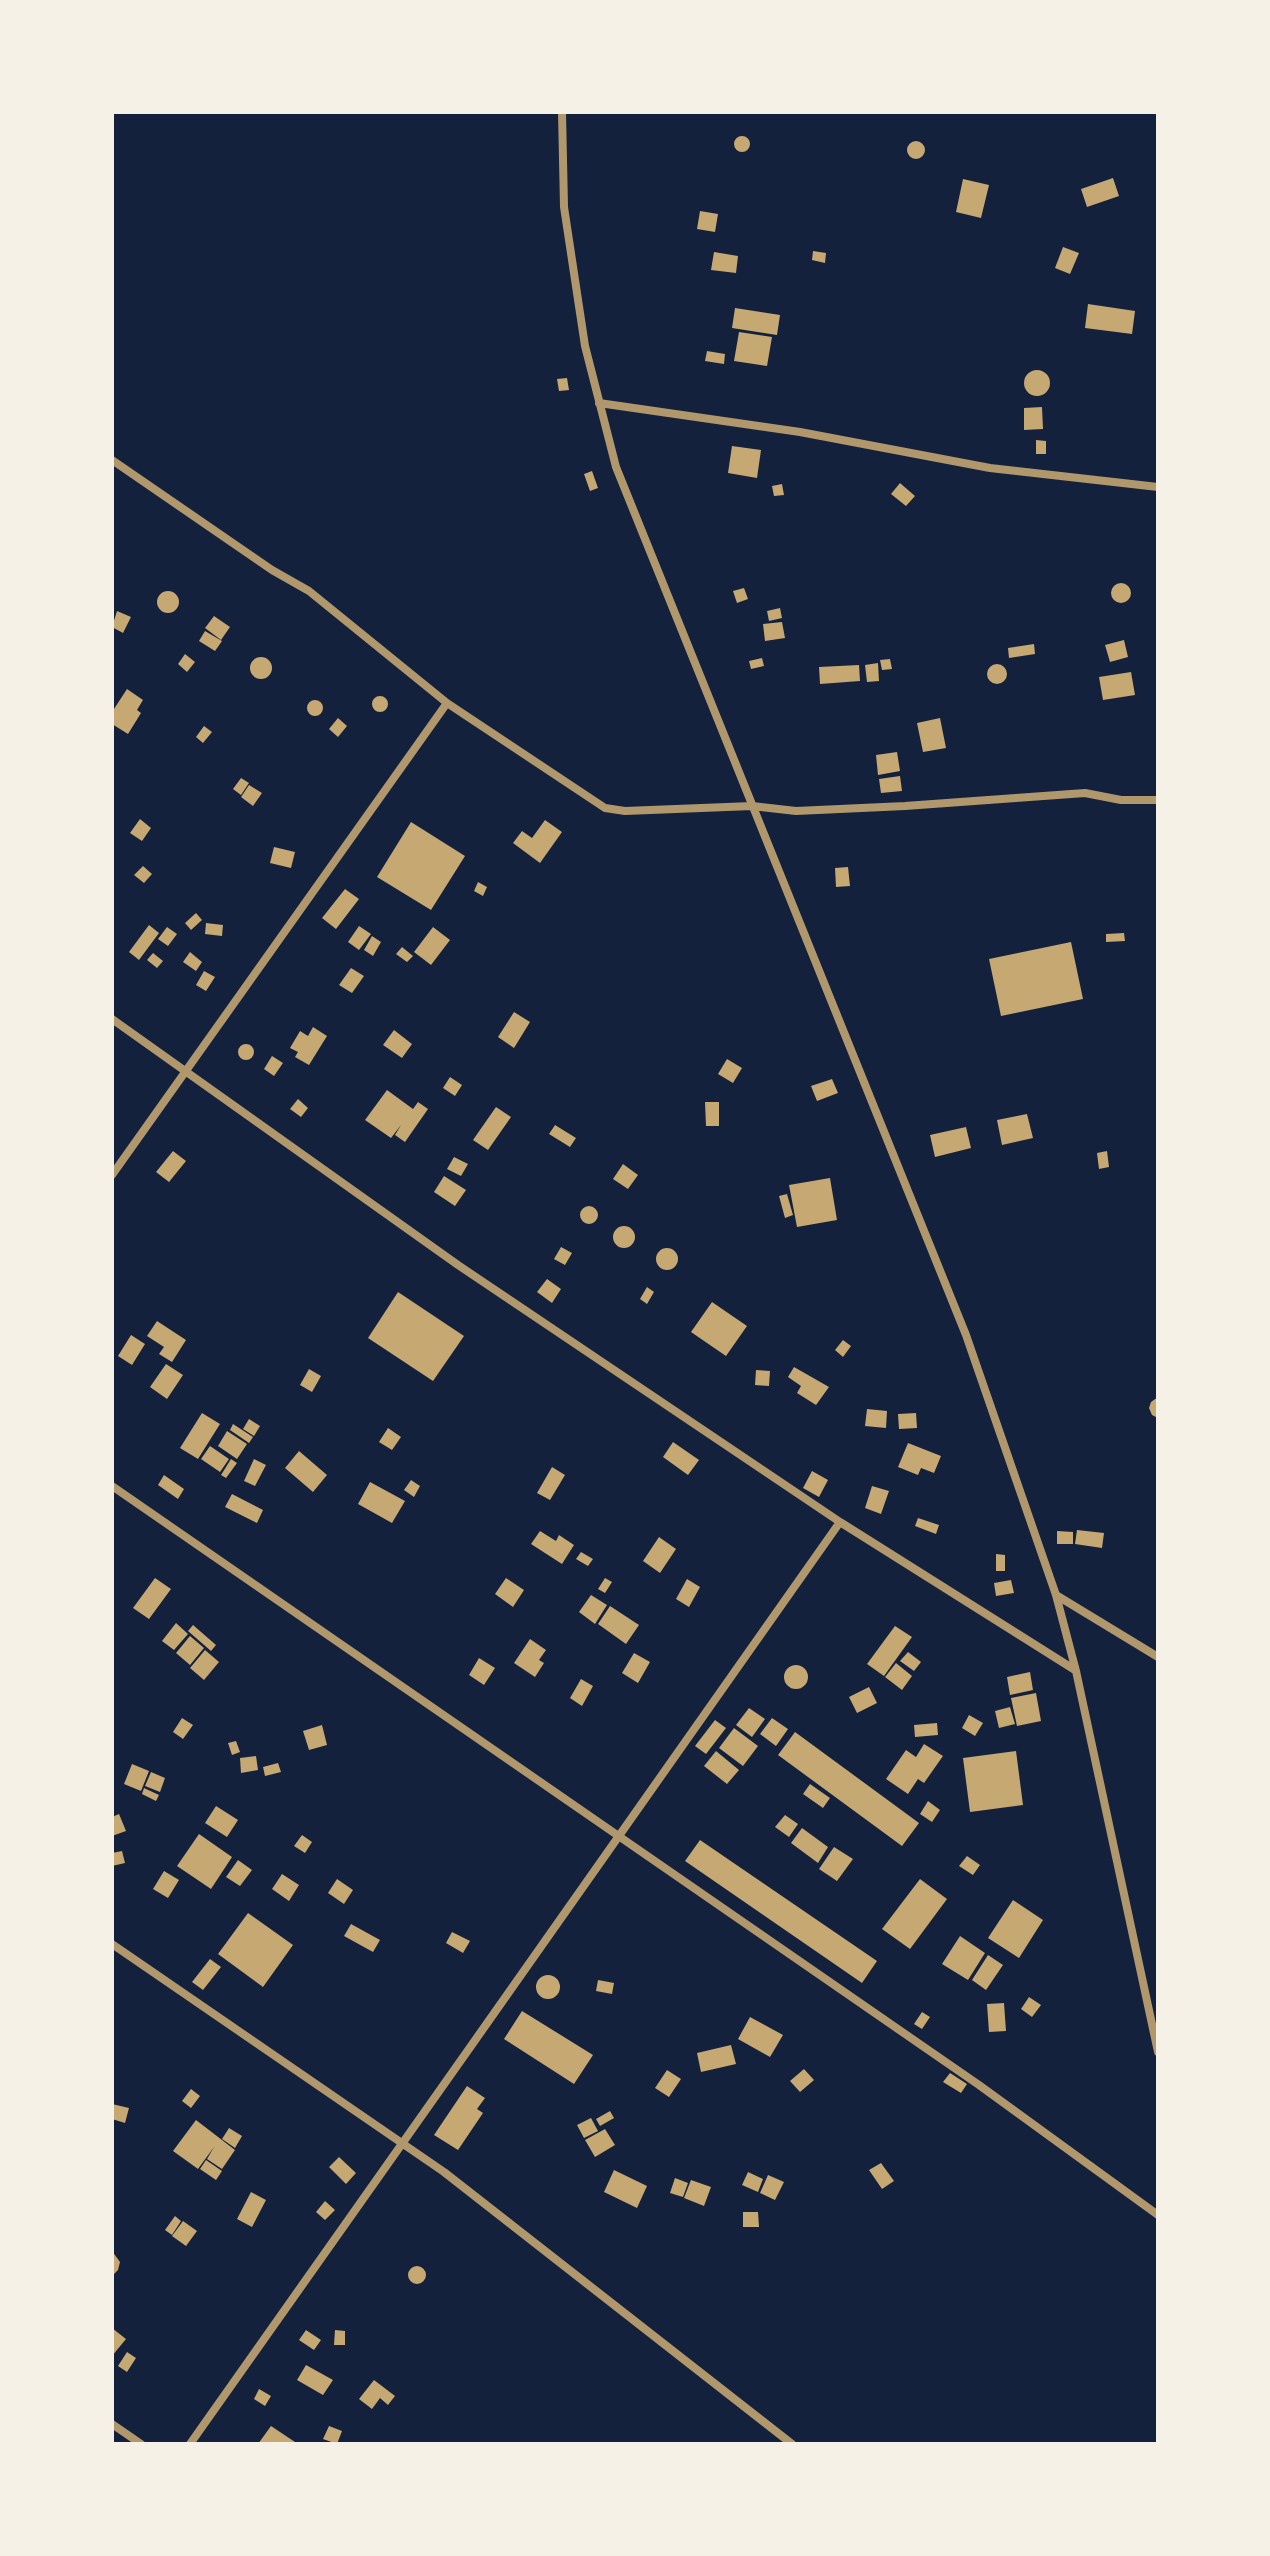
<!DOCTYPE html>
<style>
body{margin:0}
#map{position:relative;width:1270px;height:2556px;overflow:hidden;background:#14213d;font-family:"Public Sans",sans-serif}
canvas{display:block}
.frame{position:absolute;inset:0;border:114px solid #f6f1e7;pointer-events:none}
</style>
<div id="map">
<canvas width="1270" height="2556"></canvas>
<div class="frame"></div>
</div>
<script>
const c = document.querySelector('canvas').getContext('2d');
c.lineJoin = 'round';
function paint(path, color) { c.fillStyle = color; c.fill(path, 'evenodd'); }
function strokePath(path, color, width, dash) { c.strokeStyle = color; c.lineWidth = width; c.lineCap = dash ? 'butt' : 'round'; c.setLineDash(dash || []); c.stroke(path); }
const building = new Path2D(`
 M734 144a8 8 0 1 1 16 0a8 8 0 1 1-16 0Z
 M907 150a9 9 0 1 1 18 0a9 9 0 1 1-18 0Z
 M1113,178l6,18 -32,11 -6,-18z
 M963,179l26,6 -8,33 -25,-6z
 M700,211l18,3 -3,18 -18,-3z
 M1063,247l16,6 -9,21 -15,-6z
 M813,251l13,2 -1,10 -13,-3z
 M714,252l24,4 -2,17 -25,-3z
 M1088,304l47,7 -3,23 -47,-6z
 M735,308l45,7 -3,20 -45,-7z
 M739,332l33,5 -5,29 -33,-5z
 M707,351l18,3 -1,10 -19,-3z
 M1024 383a13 13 0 1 1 26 0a13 13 0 1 1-26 0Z
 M567,378l2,12 -10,1 -2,-12z
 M1042,407l1,22 -19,1v-22z
 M1036,440l10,1v13h-10z
 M732,446l29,4 -4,28 -29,-5z
 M592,471l6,17 -8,3 -6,-17z
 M900,483l15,13 -9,10 -15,-12z
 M782,484l2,11 -10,1 -2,-10z
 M1111 593a10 10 0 1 1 20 0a10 10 0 1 1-20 0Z
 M744,588l4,11 -11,4 -4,-12z
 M157 602a11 11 0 1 1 22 0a11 11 0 1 1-22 0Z
 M780,608l2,10 -13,3 -2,-10z
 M117,611l14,6 -8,16 -11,-6z
 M214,616l16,11 -9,13 -16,-12z
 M782,622l3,16 -20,3 -2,-17z
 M205,631l17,10 -7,10 -16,-10z
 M1124,640l4,17 -18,5 -5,-17z
 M1034,644l1,10 -26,4 -1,-10z
 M185,654l10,8 -8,10 -9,-8z
 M250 668a11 11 0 1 1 22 0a11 11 0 1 1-22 0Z
 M762,658l2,8 -13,3 -2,-8z
 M890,659l2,10 -10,1 -2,-10z
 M878,663l1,18 -12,1 -2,-17z
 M987 674a10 10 0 1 1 20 0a10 10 0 1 1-20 0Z
 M859,665l1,16 -40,3 -1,-17z
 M1131,672l4,23 -32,5 -4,-23z
 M127,689l16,11 -6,10 4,3 -13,21 -16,-10v-12z
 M372 704a8 8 0 1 1 16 0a8 8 0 1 1-16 0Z
 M307 708a8 8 0 1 1 16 0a8 8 0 1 1-16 0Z
 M338,718l9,8 -9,11 -9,-8z
 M940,718l6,30 -23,4 -6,-29z
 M204,726l8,6 -9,11 -7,-6z
 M897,752l3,19 -22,4 -2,-20z
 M900,776l2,15 -21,2 -2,-14z
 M241,778l8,5 -8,12 -8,-6z
 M249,785l13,8 -9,13 -12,-9z
 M140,819l11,9 -9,13 -12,-8z
 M545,820l17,12 -22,31 -27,-20 9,-12 10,7z
 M411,822l54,34 -34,54 -54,-33z
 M274,847l21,5 -4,16 -21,-5z
 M143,866l9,8 -8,9 -10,-8z
 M848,867l2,19 -14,1 -1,-19z
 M478,882l9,5 -4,9 -9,-5z
 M345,889l14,10 -23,30 -14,-11z
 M196,913l6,7 -11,10 -6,-7z
 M206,923l17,2 -1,11 -17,-2z
 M149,925l10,8 -20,27 -10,-8z
 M359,926l12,8 -12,16 -11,-8z
 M167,927l10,7 -9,12 -10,-7z
 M433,927l17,13 -19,25 -17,-13z
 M1124,933l1,8 -19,1v-8z
 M372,936l9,6 -8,14 -9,-6z
 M1071,942l12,57 -82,17 -12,-57z
 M402,947l11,9 -6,6 -11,-8z
 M190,952l12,10 -6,9 -13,-9z
 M153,953l10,8 -6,7 -10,-8z
 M351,968l13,8 -12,17 -13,-8z
 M204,971l11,6 -9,14 -10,-6z
 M514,1012l16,10 -16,26 -16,-11z
 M313,1027l14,9 -18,29 -14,-8 3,-5 -8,-4 10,-17 8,5z
 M394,1030l18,14 -10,14 -19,-13z
 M238 1052a8 8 0 1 1 16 0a8 8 0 1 1-16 0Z
 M272,1056l11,7 -9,13 -10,-7z
 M727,1059l15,9 -9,15 -15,-9z
 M450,1077l12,8 -7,11 -12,-8z
 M832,1079l6,14 -21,8 -6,-15z
 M387,1090l26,19 5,-7 10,7 -23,33 -10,-7 6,-10 -10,13 -26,-18z
 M298,1099l10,9 -7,9 -11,-8z
 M705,1102h14v24h-13z
 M496,1107l15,10 -23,33 -15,-10z
 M1027,1114l6,24 -31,7 -5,-25z
 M555,1125l21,13 -6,9 -21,-13z
 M966,1127l5,21 -36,9 -5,-22z
 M173,1151l13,10 -17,21 -13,-10z
 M1107,1151l2,16 -10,2 -2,-16z
 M454,1157l14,7 -7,12 -14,-7z
 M623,1164l15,11 -10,14 -15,-10z
 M444,1176l22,14 -11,16 -21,-14z
 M830,1178l7,42 -40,7 -8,-42z
 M787,1194l6,21 -8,3 -6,-22z
 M580 1215a9 9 0 1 1 18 0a9 9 0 1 1-18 0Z
 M613 1237a11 11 0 1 1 22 0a11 11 0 1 1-22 0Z
 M561,1247l11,6 -7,12 -11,-6z
 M656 1259a11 11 0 1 1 22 0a11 11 0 1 1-22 0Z
 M547,1279l14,10 -9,14 -15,-11z
 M647,1287l7,5 -7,12 -7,-5z
 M398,1292l66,44 -31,45 -65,-43z
 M712,1302l35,24 -21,30 -35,-24z
 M157,1321l29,19 -14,22 -13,-8 5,-7 -17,-11z
 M131,1335l14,9 -13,21 -14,-9z
 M843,1340l8,6 -8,11 -8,-7z
 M166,1364l17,11 -16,24 -17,-12z
 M794,1367l35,20 -13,18 -19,-12 4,-7 -13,-9z
 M309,1369l12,7 -9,16 -12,-7z
 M756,1370l14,1 -1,15 -14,-1z
 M1158,1397v21l-6,-3 -3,-7 2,-6z
 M867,1409l20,2 -1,17 -21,-2z
 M202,1413l18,11 -22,35 -18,-11z
 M916,1413l1,15 -18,1 -1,-15z
 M249,1419l11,7 -6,10 -11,-7z
 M233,1424l20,13 -4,6 -19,-13z
 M388,1428l13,9 -9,13 -13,-8z
 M227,1431l20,13 -10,15 -19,-13z
 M673,1442l26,18 -11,15 -25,-18z
 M908,1443l33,13 -7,17 -13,-5 -3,7 -20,-8z
 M210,1446l19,13 -9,13 -19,-13z
 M299,1451l28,24 -14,17 -28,-24z
 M231,1459l6,4 -11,15 -5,-3z
 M254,1459l12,6 -11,21 -11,-5z
 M552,1467l13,8 -15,25 -13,-7z
 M812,1471l16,9 -9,17 -16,-9z
 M164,1475l20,14 -6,10 -20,-14z
 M411,1480l9,6 -6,11 -10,-7z
 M370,1482l35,19 -13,22 -34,-19z
 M872,1486l17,5 -8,23 -16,-6z
 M232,1494l31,16 -6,13 -32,-16z
 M918,1518l21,7 -3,9 -21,-8z
 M1077,1530l27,3 -2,15 -27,-4z
 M540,1531l16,10 3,-6 15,10 -12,19 -31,-20z
 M1057,1531l16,1v12h-16z
 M659,1537l17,12 -16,24 -17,-12z
 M581,1552l12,7 -5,7 -12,-7z
 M996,1554l9,1v16h-9z
 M155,1578l16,11 -22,30 -16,-11z
 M506,1578l18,12 -11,17 -18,-13z
 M605,1578l7,4 -7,11 -7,-4z
 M687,1579l13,8 -11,20 -13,-8z
 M1011,1580l3,13 -18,3 -2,-13z
 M591,1595l16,10 -12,19 -16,-12z
 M610,1606l29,19 -13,19 -28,-20z
 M176,1623l12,11 -14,16 -12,-9z
 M193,1625l23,20 -5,6 -23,-20z
 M895,1626l17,11 -28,39 -17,-12z
 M190,1636l14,12 -14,17 -14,-12z
 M530,1639l16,11 -7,10 5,3 -9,14 -21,-14z
 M205,1650l14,12 -15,18 -14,-12z
 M908,1652l13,10 -7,9 -14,-10z
 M634,1653l16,9 -12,21 -16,-10z
 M479,1658l16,10 -11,17 -15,-10z
 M896,1663l16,13 -10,14 -17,-13z
 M784 1677a12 12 0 1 1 24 0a12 12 0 1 1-24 0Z
 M1030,1672l3,18 -23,5 -3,-18z
 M581,1679l12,7 -11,20 -12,-8z
 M869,1687l8,16 -20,10 -8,-16z
 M1036,1693l5,28 -24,5 -6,-28z
 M1010,1707l5,17 -16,4 -4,-17z
 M749,1708l16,11 -13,18 -16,-12z
 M969,1715l14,8 -8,13 -13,-8z
 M182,1718l11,7 -10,14 -10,-7z
 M772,1718l16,11 -12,17 -16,-12z
 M715,1720l11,8 -20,26 -11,-8z
 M937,1723l1,12 -23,2 -1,-12z
 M322,1725l5,20 -18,5 -6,-19z
 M734,1728l24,18 -15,20 -24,-18z
 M795,1732l124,91 -17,23 -124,-91z
 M236,1741l4,11 -8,3 -4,-12z
 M924,1744l19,12 -19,27 -6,-4 -10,15 -22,-15 20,-29 10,7z
 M716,1751l23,19 -12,14 -23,-18z
 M1016,1751l7,54 -53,7 -7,-54z
 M256,1756l2,14 -17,3 -1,-15z
 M278,1763l3,9 -16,4 -2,-9z
 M132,1764l17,7 -8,20 -17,-7z
 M151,1772l14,6 -5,14 -15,-6z
 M810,1784l20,14 -7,10 -20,-14z
 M144,1788l15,7 -3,6 -14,-7z
 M928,1801l12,9 -8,12 -12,-8z
 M216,1806l22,14 -11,17 -22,-14z
 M119,1814l7,17 -14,5v-19z
 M785,1815l13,9 -9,13 -14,-10z
 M802,1828l26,19 -10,16 -27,-20z
 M199,1834l33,23 -21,32 -34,-23z
 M302,1835l10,7 -7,11 -11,-7z
 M700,1840l177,121 -15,22 -177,-122z
 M834,1847l19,12 -16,22 -18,-12z
 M122,1851l3,12 -13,3v-13z
 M967,1856l13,9 -7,10 -14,-9z
 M238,1860l14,10 -12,16 -14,-9z
 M164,1871l15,9 -11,18 -15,-9z
 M282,1874l17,11 -10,16 -17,-12z
 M337,1879l16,11 -9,14 -16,-11z
 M920,1879l27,20 -37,50 -28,-20z
 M1013,1900l30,20 -24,38 -31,-20z
 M248,1913l45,32 -30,42 -45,-33z
 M351,1924l29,16 -7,12 -29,-16z
 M452,1932l18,9 -7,12 -17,-10z
 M960,1936l25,17 -17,27 -26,-16z
 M988,1955l15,10 -17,25 -14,-10z
 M210,1959l11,8 -18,23 -11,-8z
 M536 1987a12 12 0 1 1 24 0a12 12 0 1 1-24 0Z
 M598,1980l16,3 -2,11 -16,-3z
 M1029,1997l12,8 -9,12 -11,-8z
 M1004,2003l2,28 -17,1 -2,-28z
 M522,2011l71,44 -19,29 -70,-45z
 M922,2012l8,5 -8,12 -8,-5z
 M750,2017l33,18 -13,22 -32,-18z
 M731,2045l5,19 -35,8 -4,-19z
 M804,2069l10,11 -14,12 -10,-11z
 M667,2070l14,9 -12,18 -14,-9z
 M950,2073l17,11 -6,9 -18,-11z
 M467,2086l18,12 -8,11 6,4 -25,37 -24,-15z
 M191,2089l9,7 -9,12 -9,-7z
 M112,2104l17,4 -4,15 -13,-4z
 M610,2111l4,7 -14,8 -4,-7z
 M591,2118l7,13 -14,7 -7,-13z
 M196,2120l39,30 -13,19 -15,-10 7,-12 -16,22 -25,-18z
 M229,2128l13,8 -7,12 -13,-9z
 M605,2129l10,16 -20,12 -10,-17z
 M339,2157l17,16 -10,11 -17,-17z
 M206,2160l16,11 -6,9 -16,-11z
 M881,2163l13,18 -12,8 -13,-19z
 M614,2170l33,16 -10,22 -33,-16z
 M748,2172l15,7 -5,13 -16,-7z
 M768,2175l16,7 -9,18 -15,-7z
 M675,2178l13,5 -5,14 -13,-4z
 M691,2180l20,7 -7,19 -20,-8z
 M251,2192l15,8 -14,27 -15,-8z
 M325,2201l10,9 -10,10 -9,-8z
 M743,2212h15l1,15h-16z
 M175,2216l6,5 -9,14 -7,-5z
 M183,2221l14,10 -11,15 -14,-10z
 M112,2251l8,11 -2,8 -6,6z
 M408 2275a9 9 0 1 1 18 0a9 9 0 1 1-18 0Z
 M112,2328l14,11 -14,17z
 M306,2330l15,10 -7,10 -15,-10z
 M335,2330l10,1v14h-11z
 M127,2352l9,6 -9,14 -9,-6z
 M306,2365l27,15 -10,15 -26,-15z
 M374,2380l21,16 -7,9 -8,-7 -8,11 -13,-10z
 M259,2389l12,7 -6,10 -11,-7z
 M271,2426l27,18h-40z
 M329,2426l13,5 -5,13 -14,-5z`);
const minor = new Path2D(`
 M562,112l2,95 21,139 31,121 350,868 90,260 20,76 82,381
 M599,403l201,29 190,36 168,19
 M112,460l160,110 37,21 138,112 158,105 20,3 127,-5 44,5 109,-5 180,-13 36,7h37
 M112,1019l346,246 382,257 235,148
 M112,1175l335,-472
 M112,1486l867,599 179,130
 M1056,1595l102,62
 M112,1944l332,228 348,272
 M112,2424l29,20
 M190,2444c216,-308 435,-613 650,-922`);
paint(building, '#c6a872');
strokePath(minor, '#b1986c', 8);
</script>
